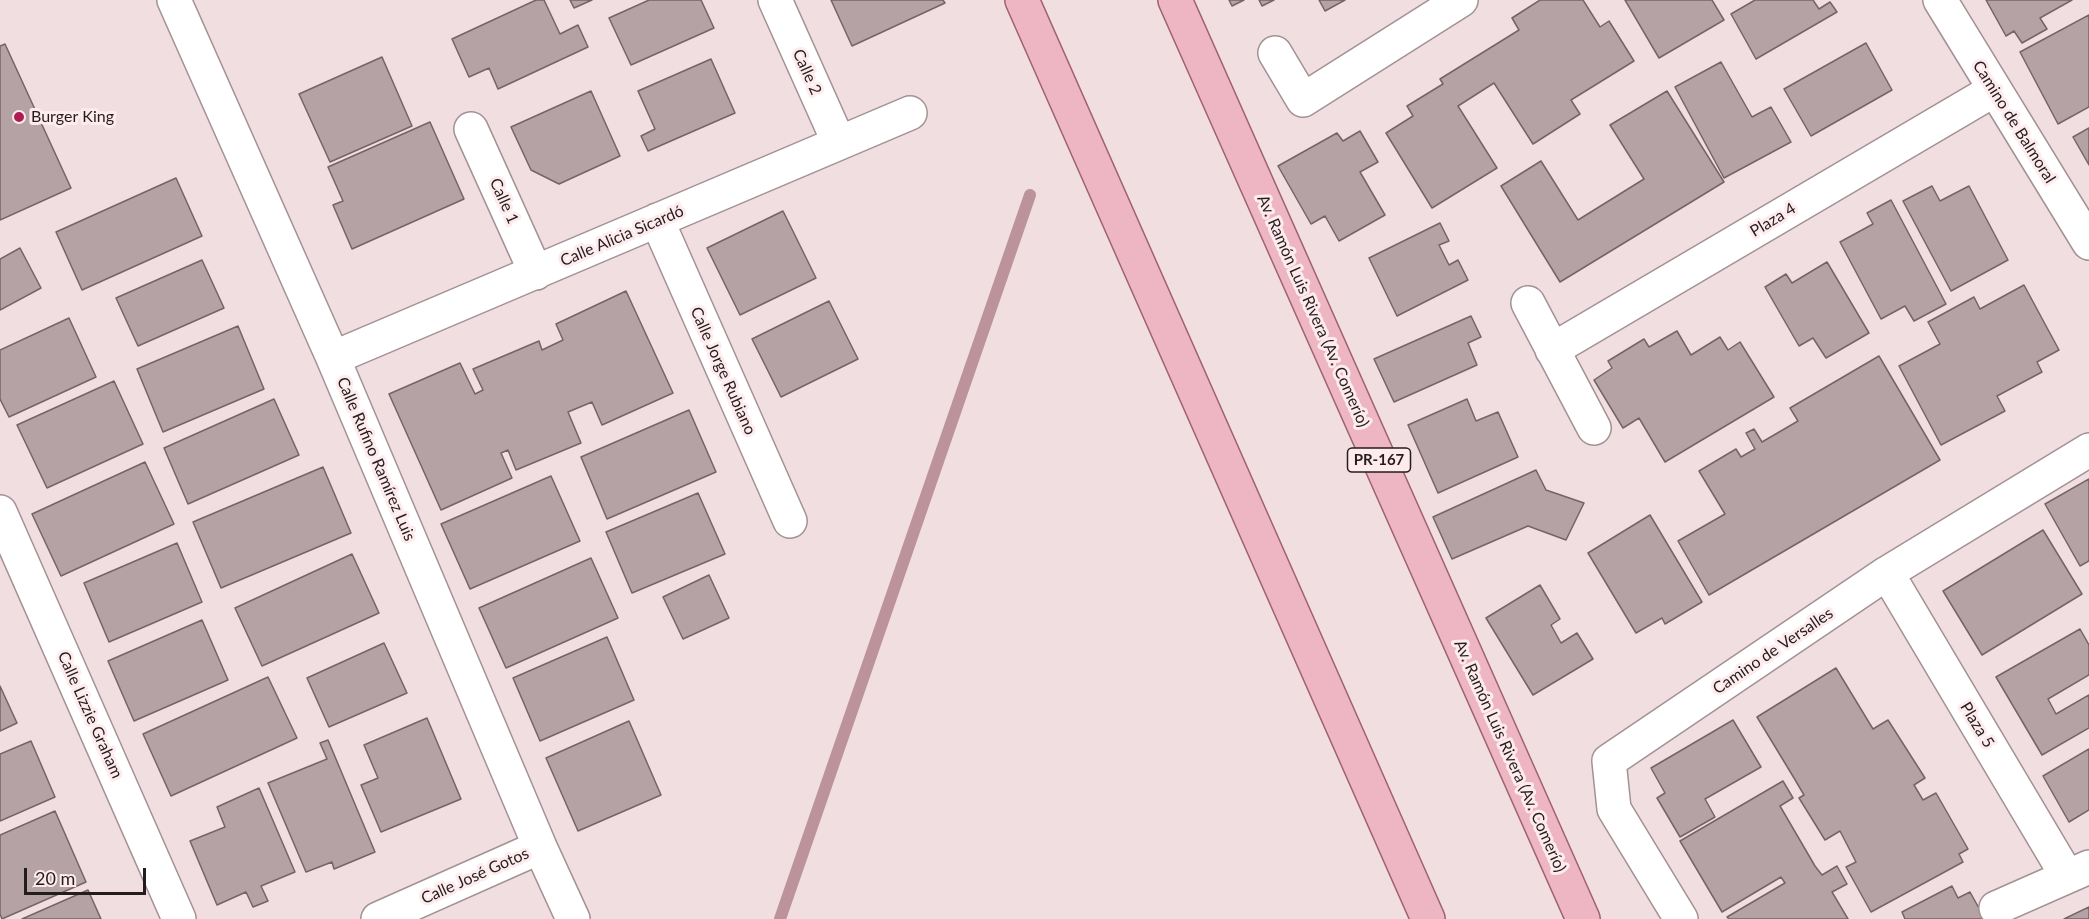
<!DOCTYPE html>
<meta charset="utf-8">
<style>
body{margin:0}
#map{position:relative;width:2089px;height:919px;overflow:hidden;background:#f1dee1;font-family:Lato,sans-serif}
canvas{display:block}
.scale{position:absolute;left:24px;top:868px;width:122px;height:27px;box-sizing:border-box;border:3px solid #241d1e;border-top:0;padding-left:8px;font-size:18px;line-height:21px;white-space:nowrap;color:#241d1e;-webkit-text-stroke:4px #feebee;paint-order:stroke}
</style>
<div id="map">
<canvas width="2089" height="919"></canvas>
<div class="scale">20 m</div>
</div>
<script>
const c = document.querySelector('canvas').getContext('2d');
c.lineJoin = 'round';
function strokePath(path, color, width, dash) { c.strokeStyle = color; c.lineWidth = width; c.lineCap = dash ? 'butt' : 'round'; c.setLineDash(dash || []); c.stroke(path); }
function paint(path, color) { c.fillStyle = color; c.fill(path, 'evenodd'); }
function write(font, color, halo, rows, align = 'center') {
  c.font = font + ' Lato,sans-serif'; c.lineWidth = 6; c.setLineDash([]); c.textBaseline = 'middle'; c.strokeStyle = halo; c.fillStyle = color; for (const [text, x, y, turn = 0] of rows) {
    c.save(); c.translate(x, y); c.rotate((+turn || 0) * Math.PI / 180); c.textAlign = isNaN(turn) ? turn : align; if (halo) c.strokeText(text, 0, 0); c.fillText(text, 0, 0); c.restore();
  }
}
const stream = new Path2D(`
 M780,919l250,-724`);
const building = new Path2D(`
 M536,0h8l16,34 18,-9 10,22 -90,42 -9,-21 -20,9 -17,-38z
 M570,0h22l-18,8z
 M649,0h52l13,28 -83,37 -22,-47z
 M831,0h112l2,3 -93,43z
 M1229,0h15l-12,6z
 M1259,0h15l-12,6z
 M1319,0h26l-20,11z
 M1540,0h43l17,27 9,-6 25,40 -63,39 9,14 -47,30 -39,-61 -36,23 39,62 -65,40 -46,-75 27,-17 -6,-10 36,-22 -3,-5 79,-49 -7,-12z
 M1625,0h87l12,20 -65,38z
 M1755,0h58l6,9 11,-7 7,10 -81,47 -25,-45z
 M1986,0h86l-32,18 7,11 -25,14 -8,-12 -8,5z
 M2089,15v92l-31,17 -38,-72z
 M1866,43l26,47 -81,46 -27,-47z
 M5,44l66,144 -71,32v-174z
 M382,57l30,69 -82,36 -31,-68z
 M711,59l24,54 -87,38 -7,-15 14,-7 -17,-38z
 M1721,62l31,55 19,-10 20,35 -67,36 -49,-91z
 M591,91l29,65 -61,28 -28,-14 -20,-43z
 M1667,91l57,91 -164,100 -59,-96 40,-25 37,59 66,-41 -34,-54z
 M430,122l34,77 -112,50 -19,-44 10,-4 -15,-34z
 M2089,128v37l-16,-28z
 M1360,131l18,31 -18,10 25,43 -46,26 -14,-25 -14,8 -33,-58 59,-33 6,8z
 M176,178l26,58 -120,54 -26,-58z
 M1932,186l8,15 29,-15 39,74 -57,31 -48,-90z
 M1891,200l55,104 -32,17 -9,-15 -24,13 -41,-77 33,-18 -6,-11z
 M783,211l33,67 -76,37 -33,-67z
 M1440,223l9,18 -10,4 10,20 9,-5 10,20 -71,36 -28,-58z
 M20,248l21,40 -41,22v-51z
 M202,260l22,48 -86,38 -22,-48z
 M1827,262l42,71 -43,25 -13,-20 -14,8 -34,-59 21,-13 6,9z
 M2024,285l35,65 -22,12 5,10 -45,24 8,15 -64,34 -42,-79 41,-22 -12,-22 46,-25 6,12z
 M626,291l47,102 -71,32 -10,-23 -24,10 13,31 -65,27 -8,-20 -7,3 11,25 -71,32 -52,-116 71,-31 15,31 8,-4 -10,-21 66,-28 3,9 21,-10 -7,-16z
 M829,301l29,58 -77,38 -29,-58z
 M1471,316l10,21 -13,6 9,22 -83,37 -20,-43z
 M69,318l27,59 -87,40 -9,-18v-49z
 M238,326l26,63 -101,43 -26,-63z
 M1677,331l14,24 29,-18 8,13 12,-8 34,55 -109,65 -26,-44 -16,10 -29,-48 18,-12 -4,-7 36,-22 5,8z
 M1879,356l61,104 -231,135 -31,-54 47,-27 -26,-43 37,-22 5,8 14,-8 -9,-16 8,-4 8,13 36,-21 -8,-13z
 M114,381l29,63 -96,44 -30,-63z
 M274,399l25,56 -111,49 -24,-56z
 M1467,399l9,22 22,-9 20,45 -80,36 -30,-68z
 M689,410l27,62 -109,47 -26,-62z
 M145,462l29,62 -113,52 -29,-62z
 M323,467l28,66 -130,55 -28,-66z
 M1536,470l10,20 38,13 -18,37 -38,-14 -76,33 -19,-42z
 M551,476l29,65 -110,48 -29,-65z
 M2089,479v82l-9,5 -35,-62z
 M698,493l27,61 -93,39 -26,-61z
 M1650,515l52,87 -37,22 -3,-6 -26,15 -48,-80z
 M2043,530l39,64 -100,61 -39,-64z
 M177,543l25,59 -93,40 -25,-59z
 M352,554l27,59 -117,53 -27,-58z
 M591,558l27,60 -112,50 -27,-60z
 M709,575l20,43 -46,21 -20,-42z
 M1540,585l20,34 -9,6 10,18 16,-10 16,26 -60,36 -47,-77z
 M202,620l26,60 -94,41 -26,-60z
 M2080,629l9,16v30l-41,24 8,15 33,-19v33l-47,27 -46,-78z
 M607,637l27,63 -94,41 -27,-63z
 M384,643l23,50 -78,34 -22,-49z
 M1836,668l37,61 15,-9 37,58 -11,7 9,15 13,-7 32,56 -9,5 4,8 -92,50 -25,-45 10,-5 -16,-31 -15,9 -26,-42 5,-3 -10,-17 -37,-61z
 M268,677l29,61 -126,58 -28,-62z
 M0,686l17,37 -17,8z
 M427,718l34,81 -80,33 -20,-47 17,-7 -14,-33z
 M1733,720l28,47 -56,32 10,18 -35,20 -23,-39 8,-5 -14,-25z
 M629,721l32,74 -83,36 -32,-73z
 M328,740l47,112 -41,17 -2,-7 -26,10 -38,-89 59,-24 -7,-16z
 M31,741l24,56 -55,24v-67z
 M2089,749v61l-20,12 -26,-46z
 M1783,781l10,17 -13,8 35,60 7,9 15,-9 10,18 -15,8 16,27h-119l-2,-2 58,-34 -4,-6 -59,35 -42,-71z
 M259,788l36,84 -34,14 7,15 -15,6 -7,-15 -29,13 -27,-64 35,-14 -8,-20z
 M55,811l31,71 -84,37 -2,-5v-79z
 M1952,886l6,12 12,-6 15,27h-80l-3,-7z
 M88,890l13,29h-79z
 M2089,907v12h-25z`);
const minor = new Path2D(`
 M174,0l159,358 207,489 33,72
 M775,0l64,143
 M1940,0l149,243
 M1275,53l28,47 158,-100
 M471,129l65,144
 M657,220l133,301
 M1528,303l66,125
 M1552,350l442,-260
 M333,358l577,-245
 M0,512l179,407
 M1887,573l180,303
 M1996,908l93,-41
 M378,919l162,-72
 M1681,919l-67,-110 -5,-48 278,-188 202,-123`);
const primary = new Path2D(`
 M1022,0l406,919
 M1175,0l408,919`);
const markers = [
 [19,117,6,"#ae1d51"]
];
const shields = [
 [1379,460,63]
];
const shieldNames = [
 ["PR-167",1379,460]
];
const streetNames = [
 ["Calle 2",807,72,66],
 ["Camino de Balmoral",2014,122,58],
 ["Calle 1",504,201,66],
 ["Plaza 4",1773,220,-31],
 ["Calle Alicia Sicardó",622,236,-23],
 ["Av. Ramón Luis Rivera (Av. Comerío)",1313,311,66],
 ["Calle Jorge Rubiano",723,371,66],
 ["Calle Rufino Ramírez Luis",376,459,67],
 ["Camino de Versalles",1773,651,-34],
 ["Calle Lizzie Graham",90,715,66],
 ["Plaza 5",1977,725,59],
 ["Av. Ramón Luis Rivera (Av. Comerío)",1510,756,66],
 ["Calle José Gotos",475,876,-24]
];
const poiNames = [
 ["Burger King",31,117]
];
strokePath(stream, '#bc939a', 12);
paint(building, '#b4a2a5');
strokePath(building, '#756467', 1.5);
strokePath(minor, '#a39194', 36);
strokePath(primary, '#9f616e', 36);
strokePath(minor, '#fff', 33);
strokePath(primary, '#edb6c2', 33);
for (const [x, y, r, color] of markers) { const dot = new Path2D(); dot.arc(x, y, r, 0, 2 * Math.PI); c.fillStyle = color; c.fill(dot); strokePath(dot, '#feebee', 2); }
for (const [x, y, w] of shields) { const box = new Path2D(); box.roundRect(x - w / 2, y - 12, w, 24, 4.5); c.fillStyle = '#feebee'; c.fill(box); strokePath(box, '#241d1e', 1.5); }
write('bold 15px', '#241d1e', null, shieldNames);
write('16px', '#241d1e', '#feebee', streetNames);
write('16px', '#241d1e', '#feebee', poiNames, 'left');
</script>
